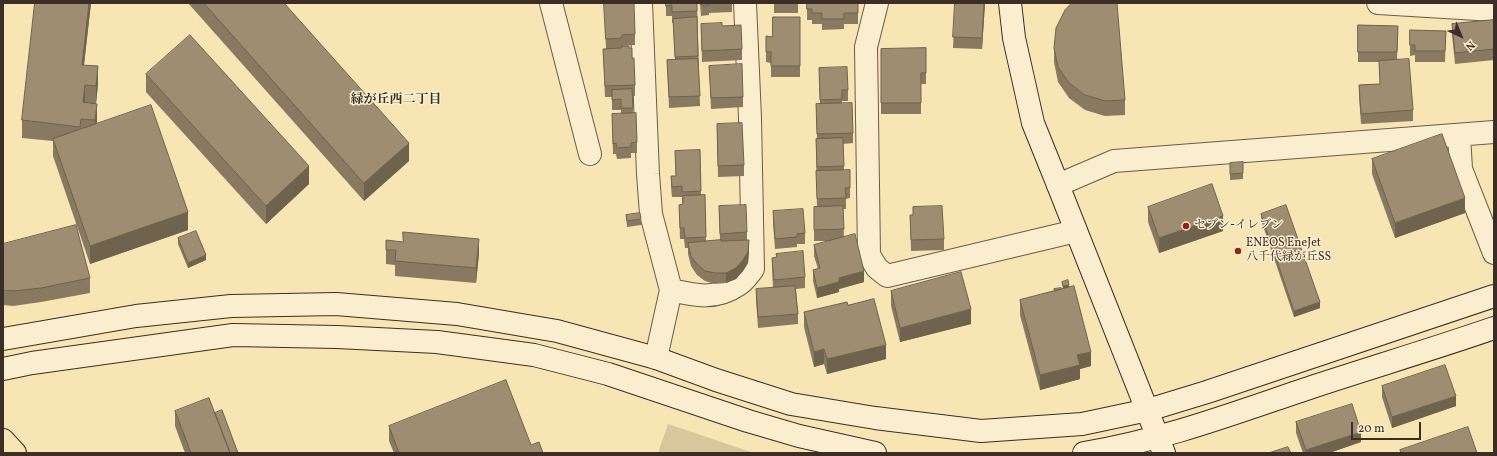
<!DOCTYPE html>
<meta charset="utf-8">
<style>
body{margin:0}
#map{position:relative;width:1497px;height:456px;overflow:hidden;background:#f8e5b4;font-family:Vollkorn,serif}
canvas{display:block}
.frame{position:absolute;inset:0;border:4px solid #3d2d27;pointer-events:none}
.north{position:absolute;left:1441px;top:16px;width:40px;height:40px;-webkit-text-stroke:3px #faeece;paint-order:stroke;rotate:136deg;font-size:11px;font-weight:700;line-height:16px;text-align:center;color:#3d2d27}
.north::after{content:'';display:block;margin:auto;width:14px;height:18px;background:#3d2d27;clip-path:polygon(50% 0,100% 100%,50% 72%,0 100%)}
.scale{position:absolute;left:1351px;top:422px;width:70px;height:18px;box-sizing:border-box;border:2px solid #3d2d27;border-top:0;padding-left:5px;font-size:12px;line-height:14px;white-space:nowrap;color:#3d2d27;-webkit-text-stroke:3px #faeece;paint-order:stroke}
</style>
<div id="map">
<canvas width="1497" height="456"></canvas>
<div class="frame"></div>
<div class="north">N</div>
<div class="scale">20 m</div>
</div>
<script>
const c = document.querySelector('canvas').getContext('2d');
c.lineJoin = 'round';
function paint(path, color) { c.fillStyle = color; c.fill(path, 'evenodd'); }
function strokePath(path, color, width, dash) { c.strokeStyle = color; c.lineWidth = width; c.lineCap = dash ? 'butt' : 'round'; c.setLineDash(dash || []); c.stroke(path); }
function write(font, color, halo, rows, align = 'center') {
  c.font = font + ' Vollkorn,"Noto Serif JP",serif'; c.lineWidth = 3; c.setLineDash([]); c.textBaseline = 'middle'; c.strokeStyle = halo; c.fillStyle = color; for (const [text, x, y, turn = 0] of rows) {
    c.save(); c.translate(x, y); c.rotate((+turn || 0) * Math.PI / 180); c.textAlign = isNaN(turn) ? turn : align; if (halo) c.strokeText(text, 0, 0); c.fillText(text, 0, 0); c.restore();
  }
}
const green = new Path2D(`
 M668,424l86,29h-96z`);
const street = new Path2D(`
 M551,3l39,151
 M641,3l7,171 3,40 20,76c25,6 45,10 67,-5 6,-3 11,-11 15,-16l-3,-151 -5,-115
 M877,3l-11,44 3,208 8,13 10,8 189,-45
 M1378,3l116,7
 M1459,135l2,34 33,84
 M1058,185l56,-24 380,-29
 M656,358l15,-68`);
const secondary = new Path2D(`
 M1010,3l4,35 19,85 25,62 106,268
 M3,339l133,-23 95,-10 105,-2 121,10 100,17 99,27 60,22 75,24 84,14 106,13 101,-7 66,-14 59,-18 287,-96
 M3,369l29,-6 201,-28 104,2 100,5 97,13 74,19 140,47 51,15 76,17
 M1084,453c81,-13 156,-42 234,-68 58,-19 118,-37 176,-57`);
const primary = new Path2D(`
 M3,440l12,13`);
const wall = new Path2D(`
 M35,3h56l-7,62 14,19 -2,19 1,21 91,106 -98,34 -37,-108v-15l-31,-3v-18z
 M188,3h96l125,158 -45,40z
 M604,3l31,31v11l-13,1 13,39v11h-2v17l4,29v11h-6v5l-14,1 -1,-5h-3l-1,-40h9v-4h-9v-13h-7l-2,-48h3z
 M666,3h31l3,103 -31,2 -2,-48h8l-2,-37h-1v-7h-6z
 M700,3h32v9l-23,1v2l-8,1z
 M774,3h24v10h-24z
 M807,3h51v21h-14v5l-22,1v-6h-10v-4h-5z
 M955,3h30l-3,46 -29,-1z
 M800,17v60h-29v-14l-5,-1v-26l6,1z
 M1494,20v40l-39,4 -3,-29v-11z
 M701,24l21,2 20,23v11l-40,2z
 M1358,25l40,1 -1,34 16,50v11l-52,3 -2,-28v-11l21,-1 -1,-22h-21z
 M1410,30l36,1 -1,31h-30v-7l-5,1z
 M926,48v36h-5v30h-40v-65z
 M1054,48l71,52v15l-20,1 -20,-6 -16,-12 -11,-16 -4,-20z
 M709,66l34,31v10l-32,2z
 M819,68l29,22v11h-6v2l11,30v10l-10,1 1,26 6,18v10l-4,1v10h-3l1,28 20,45 -25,7v3l-22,6 -4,-17v-11l5,-1 -4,-13v-11l17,-4h-17v-34h3l-1,-58v-10h1l-1,-35h4z
 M146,74l163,110 -43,40 -120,-132z
 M717,124l27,41v11l-26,1z
 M700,150l1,45h4l1,46 14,-1 -1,-34 28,26v8l2,11 -1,12 -5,8 -7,8 -10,4 -11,1 -10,-3 -8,-6 -6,-9 -3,-12v-6h-3l-1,-9h-4l-1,-34 4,-1v-1h-1v-6h-10l-1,-10v-11h5l-1,-25z
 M1372,159l93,54 -70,25 -23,-64z
 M1230,163l13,10v6l-13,1z
 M913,207l31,32v11l-33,1 -1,-36h3z
 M1148,207l75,24 -64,22 -11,-31z
 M773,211l32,22v11h-8v3l-22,2 -2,-27z
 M1261,214l59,94 -26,9 -33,-97z
 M626,215l15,4v6l-14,2z
 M178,238l28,22 -18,8 -10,-24z
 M3,244l87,34v15l-49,9 -28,4 -10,-1z
 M386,250l93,3 -3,30 -81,-7v-11l-9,-1z
 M772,258l33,19v11l-9,1 2,25v10l-40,4 -2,-28v-11l17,-1 -1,-20z
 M1062,282l7,5 22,79 -11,3v10l-40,11 -20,-75v-15l34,-9v-2h9z
 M891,291l80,33 -71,18 -9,-36z
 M848,305l38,54 -59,15 -3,-10 -10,3 -10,-40v-15z
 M1382,386l74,20 -64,22 -10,-31z
 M175,411l40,2 23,40h-53l-10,-27z
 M1296,422l65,20 -32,11h-26l-7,-20z
 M389,426l142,19 12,8h-149l-5,-12z`);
const shadedWall = new Path2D(`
 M89,3h2l-9,79v-17z
 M984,3h1l-3,46v-11z
 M98,66v18l-2,20v-18z
 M85,85v18l-2,16v-17z
 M97,104v17l-2,17v-18z
 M409,143v18l-45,40v-18z
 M309,166v18l-43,40v-18z
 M1465,198v15l-70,25v-15z
 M188,212v18l-98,34v-18z
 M1223,216v15l-64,22v-15z
 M479,239v14l-3,30v-15z
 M749,240v11l-1,12 -5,8 -7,8 -10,4v-10z
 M206,255v5l-18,8v-5z
 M864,271v11l-25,7v3l-22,6v-10l22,-10z
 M1069,285v5l-6,1v-5z
 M1320,302v6l-26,9v-6z
 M971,309v15l-71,18v-14z
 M886,345v14l-59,15v-15z
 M824,349v15l-10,3v-15z
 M1091,352v14l-11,3v10l-40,11v-15l37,-20z
 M1456,396v10l-64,22v-11z
 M1361,432v10l-32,11h-23v-3z`);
const building = new Path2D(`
 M35,3h54l-7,62 16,1 -2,20 -11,-1 -2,17 14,2 -2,16 -14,-1 -1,8 -58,-7z
 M204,3h80l125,140 -45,40z
 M604,3h30l1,31 -13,1v3l-16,1z
 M666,3h31v8l-25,1v-7l-6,1z
 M700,3h9v2h-8z
 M807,3h51v10h-14v6h-22v-6h-10v-4h-5z
 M955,3h29l-2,35 -29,-1z
 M1072,3h45l8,97 -20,1 -20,-6 -16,-12 -11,-16 -4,-19 2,-20 9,-18z
 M697,17l1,39 -23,1 -2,-38z
 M773,17h27v49h-29v-14h-5v-16l6,1z
 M1494,20v29l-39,4 -3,-29z
 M722,23v3l19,-1 1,24 -40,2 -1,-27z
 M1358,25l40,1 -1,26h-39z
 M1410,30l36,1 -1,20h-30v-6h-5z
 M190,35l119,131 -43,40 -120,-132z
 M622,46h7v2h3v10h2l1,27 -30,1 -2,-37 18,-1z
 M926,48v25h-5v30h-40v-54z
 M698,59l2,37 -31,1 -2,-37z
 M1409,59l4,51 -52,4 -2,-29 21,-1 -1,-23z
 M742,64l1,33 -32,1 -2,-32z
 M847,67l1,23h-6v9l-22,1 -1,-32z
 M632,89l1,19h-12v-9l-9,1v-10z
 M852,103l1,30 -36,1 -1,-30z
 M151,105l37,107 -98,34 -37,-107z
 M636,113l1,29 -6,1v4l-14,1 -1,-5 -3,1 -1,-30z
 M742,123l2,42 -26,1 -1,-42z
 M1442,134l23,64 -70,25 -23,-64z
 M843,138l1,28 -27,1 -1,-28z
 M700,150l1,41 -19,1v-6l-10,1 -1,-11h5l-1,-25z
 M1243,162v11l-13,1v-11z
 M850,170v18h-5l1,10 -29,1 -1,-28z
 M1212,184l11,32 -64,22 -11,-31z
 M705,195l1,42 -21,1 -1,-10h-4l-1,-23 4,-1v-8z
 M746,205l1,27 -27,2 -1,-28z
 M1286,205l34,97 -26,9 -33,-97z
 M843,206l1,23 -30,1v-23z
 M942,206l2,33 -33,1 -1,-25h3v-8z
 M803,209l2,24 -8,1v3l-22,2 -2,-28z
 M640,213l1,6 -14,2 -1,-6z
 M76,225l14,53 -49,10 -28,3 -10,-1v-46z
 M196,231l10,24 -18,8 -10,-25z
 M403,232l76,7 -3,29 -81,-7 1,-11h-10v-10l17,2z
 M855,234l9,37 -25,7v4l-22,6 -4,-18 7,-2 -6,-23z
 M721,240v1l28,-1 -1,12 -5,8 -7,8 -10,5h-11l-10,-2 -8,-7 -6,-8 -3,-13z
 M803,251l2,26 -31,3 -2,-22 5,-1 -1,-3z
 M961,272l10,37 -71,19 -9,-37z
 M1068,280l1,5 -6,1 -1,-4z
 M795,286l3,28 -40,3 -2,-28z
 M1074,286l17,66 -14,3 3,10 -40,10 -20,-75z
 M1061,288v1l-6,2 -1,-2z
 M874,299l12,46 -59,14 -3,-10 -10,3 -10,-40 43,-10 1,3z
 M1445,365l11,31 -64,21 -10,-31z
 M506,380l25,65 8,-3 4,11h-144l-10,-27z
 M209,398l21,55h-39l-16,-42z
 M1352,404l9,28 -55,18 -10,-28z
 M222,410l16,43h-8l-15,-40z
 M1468,427l9,26h-76l-1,-3z
 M1288,447l3,6h-22z`);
const markers = [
 [1186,226,4,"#8f2418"],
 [1238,251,4,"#8f2418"]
];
const poiNames = [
 ["セブン-イレブン",1194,226],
 ["ENEOS EneJet",1246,244],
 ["八千代緑が丘SS",1246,258]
];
const neighbourhoodNames = [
 ["緑が丘西二丁目",396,101]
];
paint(green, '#d8c69c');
strokePath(street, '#6c5b4a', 24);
strokePath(secondary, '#3d2d27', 24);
strokePath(primary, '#3d2d27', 24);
strokePath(street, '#faeece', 22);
strokePath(secondary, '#faeece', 22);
strokePath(primary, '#f8e5b4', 22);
paint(wall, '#887960');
paint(shadedWall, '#6f634e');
paint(building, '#9e8d70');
strokePath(building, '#6f634e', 1);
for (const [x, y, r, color] of markers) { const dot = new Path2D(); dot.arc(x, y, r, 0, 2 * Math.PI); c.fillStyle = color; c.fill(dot); strokePath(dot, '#faeece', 1.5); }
write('12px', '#3d2d27', '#faeece', poiNames, 'left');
write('bold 13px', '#3d2d27', '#faeece', neighbourhoodNames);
</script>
